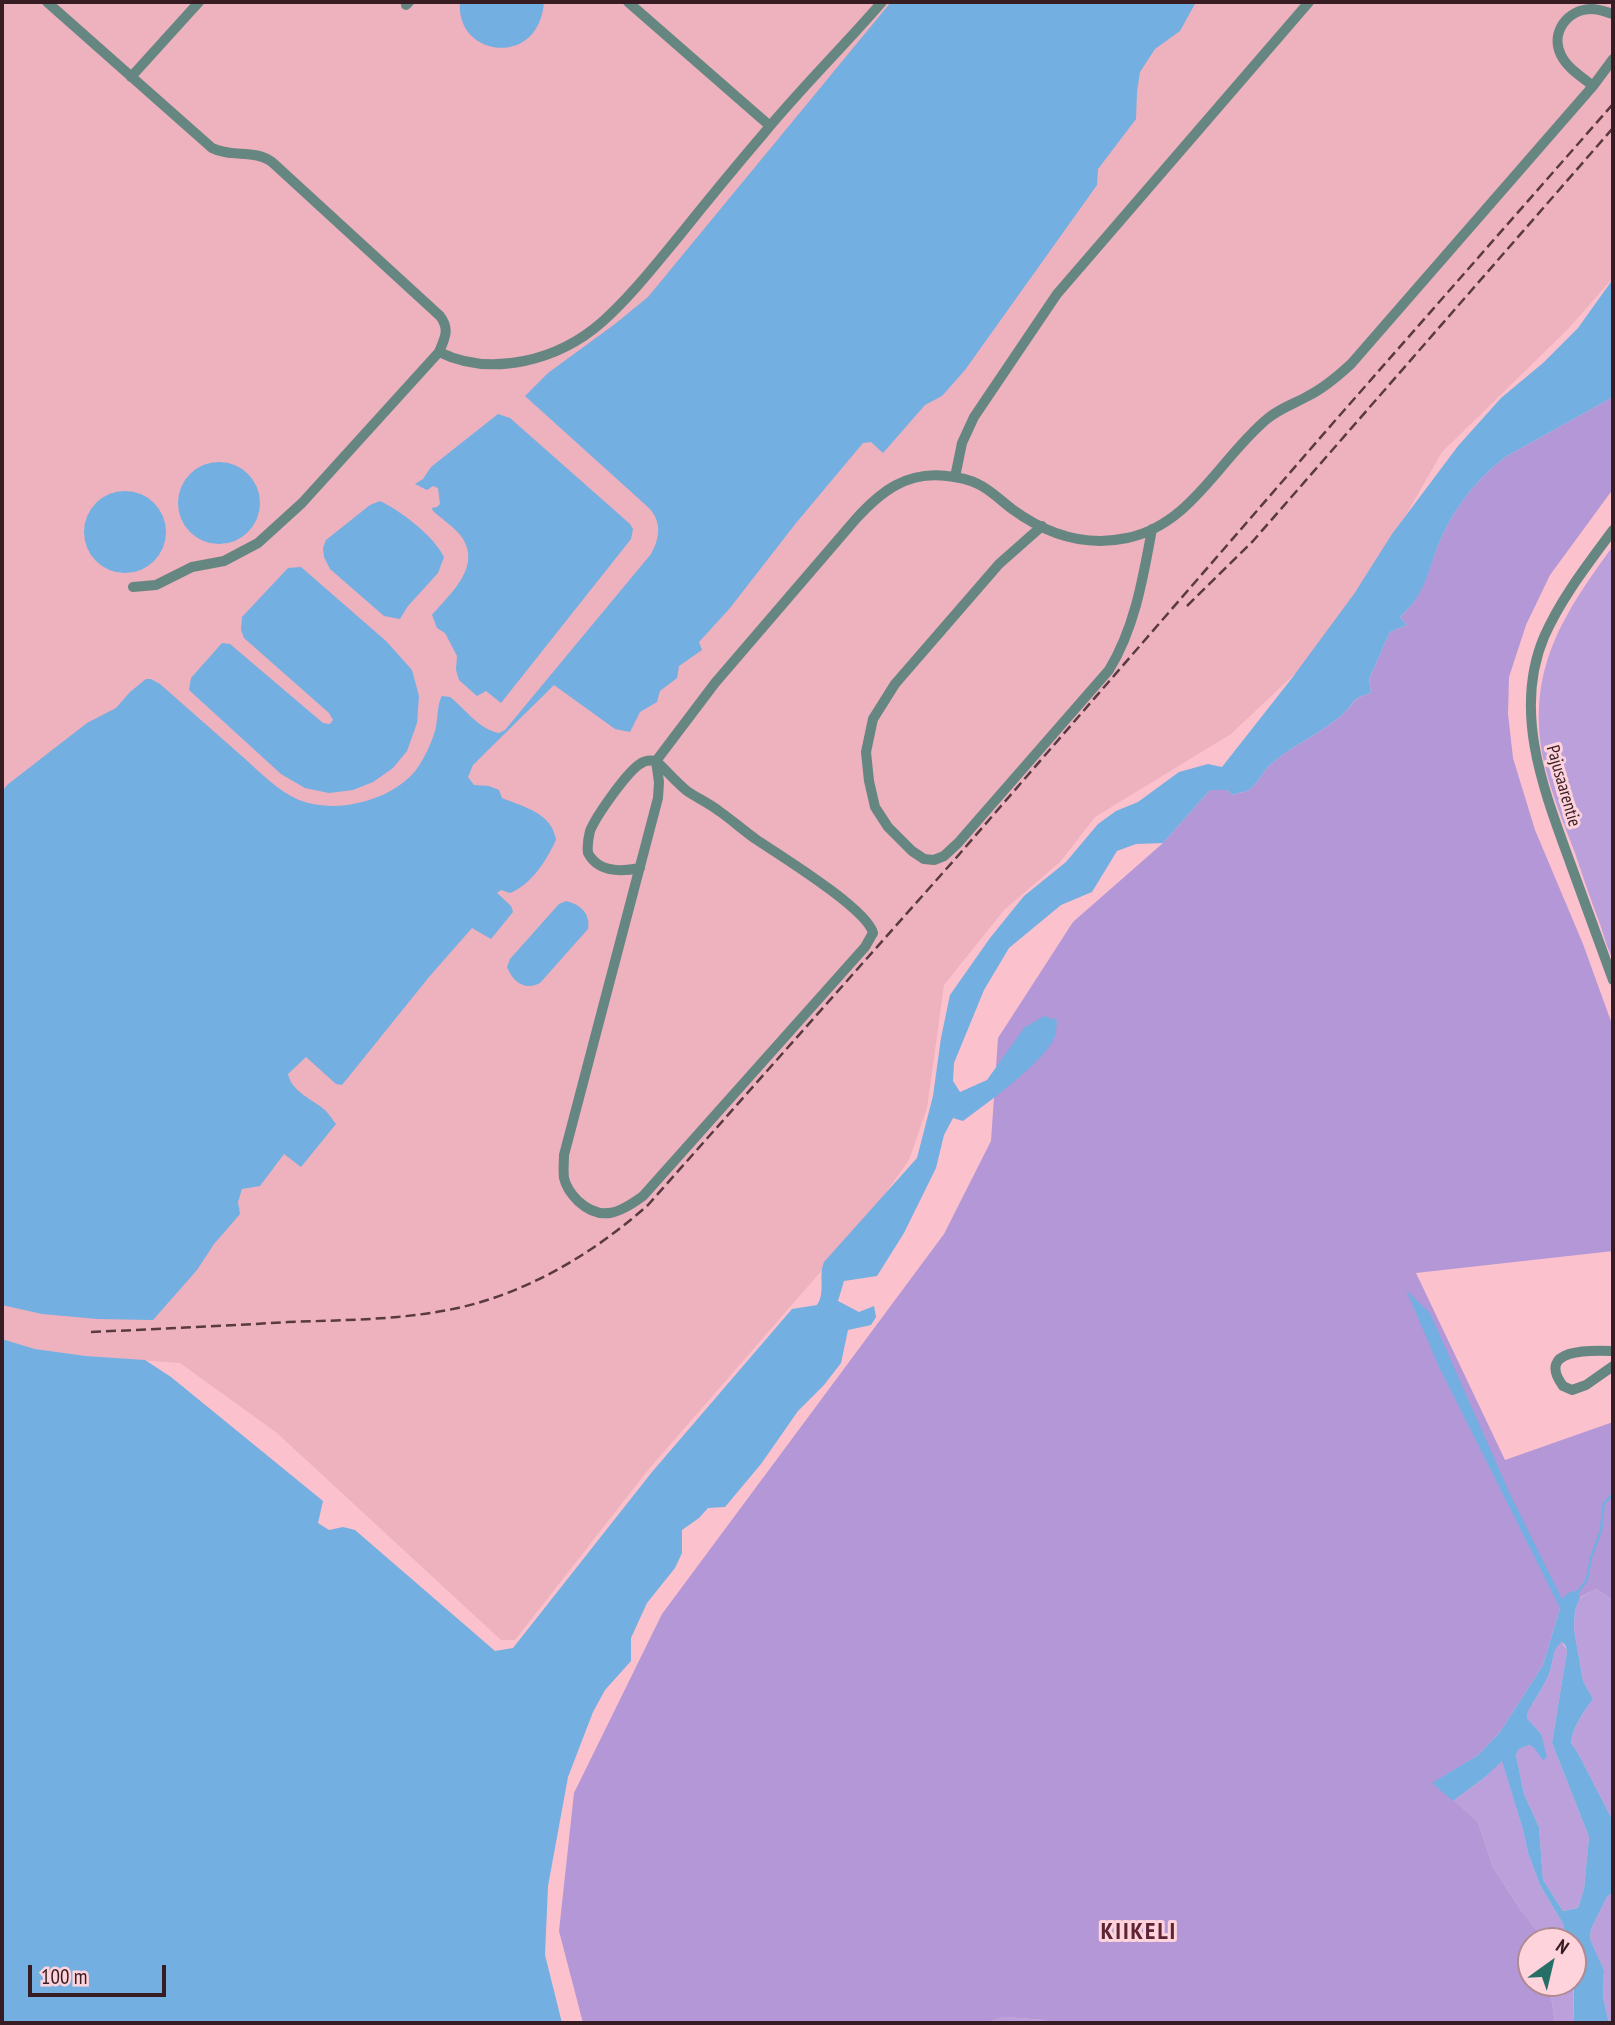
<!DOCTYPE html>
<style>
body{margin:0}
#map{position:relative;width:1615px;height:2025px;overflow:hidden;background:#fbc1cd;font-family:"PT Sans Narrow",sans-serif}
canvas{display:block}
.frame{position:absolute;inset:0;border:4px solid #371d23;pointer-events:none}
.north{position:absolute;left:1517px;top:1927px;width:70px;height:70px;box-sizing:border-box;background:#ffd3db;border:2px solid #af8a91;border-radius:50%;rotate:34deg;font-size:19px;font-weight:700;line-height:28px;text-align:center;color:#371d23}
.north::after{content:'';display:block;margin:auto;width:24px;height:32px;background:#266f67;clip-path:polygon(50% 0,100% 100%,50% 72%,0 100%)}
.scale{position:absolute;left:28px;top:1965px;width:138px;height:32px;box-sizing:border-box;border:4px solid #371d23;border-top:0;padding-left:9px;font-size:21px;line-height:24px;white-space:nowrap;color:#371d23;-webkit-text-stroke:5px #ffd3db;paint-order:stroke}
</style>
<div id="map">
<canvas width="1615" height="2025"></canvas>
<div class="frame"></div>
<div class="north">N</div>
<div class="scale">100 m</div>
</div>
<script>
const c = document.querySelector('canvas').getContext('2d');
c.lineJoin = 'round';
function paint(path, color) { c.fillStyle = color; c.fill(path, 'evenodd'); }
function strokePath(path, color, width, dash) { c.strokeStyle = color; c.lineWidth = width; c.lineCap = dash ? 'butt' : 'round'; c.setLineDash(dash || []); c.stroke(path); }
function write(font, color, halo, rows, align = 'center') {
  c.font = font + ' "PT Sans Narrow",sans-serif'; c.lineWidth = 6; c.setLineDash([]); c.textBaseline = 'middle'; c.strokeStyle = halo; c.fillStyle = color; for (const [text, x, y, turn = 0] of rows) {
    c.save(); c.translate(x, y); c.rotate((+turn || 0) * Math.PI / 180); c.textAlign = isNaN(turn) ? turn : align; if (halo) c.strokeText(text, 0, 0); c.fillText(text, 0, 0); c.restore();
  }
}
const built = new Path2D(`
 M2,2h1611v276l-45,51 -126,123 -63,110 -77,105 -71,67 -136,83 -35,45 -56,48 -60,75 -17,123 -18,52 -39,55 -222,255 -133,170h-14l-224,-207 -97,-70 -94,-7 -51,-7 -33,-10z`);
const green = new Path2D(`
 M1613,546v413c-6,-11 -9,-23 -13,-35 -9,-23 -17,-47 -25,-71 -11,-29 -24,-60 -31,-91 -19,-90 18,-146 69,-216z
 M1596,1589l17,11v221l-34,-66 -8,-11c2,-18 12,-31 22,-45l-10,-18 -9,-52 1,-19 5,-12z
 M1562,1642l5,9 -15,92 37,94 -5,52 -6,19 -15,3 -20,-31 -4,-53 -15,-33 -8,-39 3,-6 10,-4 5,3 9,11 -2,-25 -14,-16 1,-8c7,-11 16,-24 21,-36 5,-12 2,-23 13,-32z
 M1502,1760l21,70 5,23 12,32 22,37 6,19h-26l-1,-5 -21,-27 -27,-42 -15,-45 -25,-21 31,-23z
 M1613,1892v131h-4l-6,-26 1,-27 -14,-31 1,-10 16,-32z
 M1549,1983h24l1,40h-19z
 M1004,2017l43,3 -1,3h-62z`);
const forest = new Path2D(`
 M1613,397v92l-63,86 -24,50 -17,52 -1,37 5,44 22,72 48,114 30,83v224l-197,22 89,187 108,-38v178l-17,-11 -36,19 -17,57 -43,67 -22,23 -45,28 45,39 15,45 27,42 21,27 1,5h-11v42h18l6,40h-509v-3l-42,-3 -20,6h-401l-24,-92 15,-138 88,-179 282,-380 47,-93 7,-103 75,-116 90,-79 47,-53h17l6,5c5,-2 12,-3 16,-5 8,-6 14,-18 21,-25 22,-20 50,-31 72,-50 13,-11 9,-17 29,-22l-2,-14 21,-47 17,-7 -7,-8c26,-23 27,-47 40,-76 14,-33 38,-64 67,-85z`);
const water = new Path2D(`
 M460,2h84c-5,67 -89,55 -84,0z
 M891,2h305l-16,29 -25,18 -15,23 -3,20 -1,27 -38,50 -1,16 -132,185 -23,26 -17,9 -42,48 -12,-11 -8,1 -67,80 -66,85 -31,34 3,8 -23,16 -2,12 -17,13 -3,11 -17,10 -10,20 -15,-3 -61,-44 -81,80 -5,12 6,8 15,1 10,4 3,8c22,9 50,15 54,42 -10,21 -24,44 -46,53l-9,-3 -4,3 14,13 2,6 -22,27 -19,-11 -43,49 -87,108 -6,-1 -30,-27 -18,17c4,18 24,25 37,36 4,4 7,9 11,14l-35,43 -17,-13 -24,32 -18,3 -4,13 2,12 -26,30 -17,26 -44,50 -56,-1 -55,-5 -40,-9v-513l5,-7 80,-62 29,-15 14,-16 16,-13h5l9,5c28,25 56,49 84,74 17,15 34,33 55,42 24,9 50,7 73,-1 16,-5 34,-16 44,-29 8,-11 15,-26 19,-39 3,-10 2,-28 7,-35l8,1c15,12 30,33 49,36l6,-3 146,-176c9,-16 11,-32 -2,-46l-124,-112 23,-23 67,-49 33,-27z
 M1613,279v118l-106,59c-29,21 -53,52 -67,85 -13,30 -13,52 -40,76l7,8 -17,7 -21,47 2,14c-22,6 -15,10 -29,22 -22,19 -50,30 -72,50 -7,7 -13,19 -21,25 -4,2 -12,3 -16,5l-6,-5h-17l-47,53 -27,1 -19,7 -25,41 -31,13 -52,43 -25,42 -30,73 -1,18 7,11 27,-12 37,-52 20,-12 13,4c-1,5 0,12 -2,16 -8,24 -70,69 -92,85l-10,-3 -9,17 -8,33 -32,65 -27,43 -33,5 -6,20 21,11 15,-6 2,11 -5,8 -23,5 -7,33 -17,22 -26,26 -37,53 -36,43 -17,1 -9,10 -17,12v23l-7,15 -28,35 -16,35v23l-26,29 -12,22 -25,65 -20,109 -3,69 17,68h-560v-684l33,10 51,7 59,4 26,17 152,124 -5,22 11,7 14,-3 12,3 140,121 18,-3 139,-176 140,-163 25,-4c9,-13 1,-29 7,-43l93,-104 16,-62 8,-58 9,-43 40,-57 34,-42 42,-34 32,-38 18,-13 22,-9 41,-30 29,-8 14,3 70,-89 62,-84 38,-60 66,-88 43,-48 42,-35 35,-35z
 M498,414l12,4 120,106 3,5 -2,10 -130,164 -15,-12 -9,5 -18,-16 -3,-10 1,-14 -12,-23 -8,-5 -5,-13c18,-21 51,-49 29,-79 -7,-9 -19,-17 -28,-25l-1,-3 5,-1 3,-3 -2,-16 -5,-2 -6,4 -12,-6 8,-5 8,-12z
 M178 503a41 41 0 1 1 82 0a41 41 0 1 1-82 0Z
 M84 532a41 41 0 1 1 82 0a41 41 0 1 1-82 0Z
 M380,501c21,10 54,35 64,56l-6,16 -30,33 -8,13 -16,-3 -54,-47 -6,-12 -1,-9 3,-8 44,-35z
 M301,567l85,74 26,29 7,26 -2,27 -10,28 -14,17 -20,14 -20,8 -24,3 -24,-5 -24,-14 -92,-84 2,-12 31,-35 8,1 93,79 7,1 3,-4 -4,-7 -85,-75 -3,-8 1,-13 46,-49z
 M566,901c14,3 25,13 22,28l-48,54c-15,8 -27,-1 -33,-16l3,-8 49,-55z
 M1406,1290l24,23 80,181 52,105 6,-6 9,-3 3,8 -5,12 -1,19 9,52 10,18c-10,14 -20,27 -22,44l8,12 34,66v71l-6,5 -16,32 -1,10 14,31 -1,27 6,26h-35l-1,-82h-5l-6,-19 -22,-37 -12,-32 -5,-23 -21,-69 -18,17 -31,23 -21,-18 46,-28 22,-23 43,-67 17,-57 -121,-241zM1562,1642l3,3 2,6 -15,92 37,94 -5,52 -6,19 -15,3 -20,-31 -4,-53 -15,-33 -8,-39 3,-6 10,-4 5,3 9,12 4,-3 -6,-23 -14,-16 1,-7c7,-12 16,-25 21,-37 5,-12 2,-23 13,-32z`);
const stream = new Path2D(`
 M1577,1594l10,-15 4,-21 10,-28 3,-27 9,-9`);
const minor = new Path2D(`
 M47,2l165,146c19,10 43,1 60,14l168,154c10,13 5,22 -1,36 53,26 120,8 163,-30 29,-26 53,-57 78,-87 28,-35 56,-69 85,-103 37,-45 79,-86 117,-130
 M628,2l142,124
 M406,5l3,-3
 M131,77l68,-75
 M1593,86c-11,-9 -26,-18 -32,-31 -11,-22 6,-46 31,-46 7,0 14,3 21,5
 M955,477l7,-34 12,-26 83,-123 252,-292
 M1042,526l-43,38 -104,120 -22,35 -7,33 3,29 6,26 13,20 24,24 12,8 10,1 10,-4 14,-13 151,-173c26,-43 34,-92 43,-141
 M1613,530c-25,34 -52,68 -69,107 -32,76 1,156 27,228 14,38 28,77 42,115
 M133,587l23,-2 36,-18 32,-6 34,-18 44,-40 137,-151
 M640,868c-19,4 -42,4 -52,-15 -1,-8 0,-14 2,-22 6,-15 37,-59 50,-67 5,-4 10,-4 16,-3 10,9 20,21 31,30 10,7 22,12 32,20 13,9 25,20 38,29 24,16 110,69 116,93l-8,14 -222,249c-22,16 -41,27 -65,5 -6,-6 -12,-14 -14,-23 -1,-8 0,-16 0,-23l94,-357 1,-16 -3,-21 59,-78 140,-163c26,-29 52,-49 92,-44 10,1 21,3 31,8 13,6 23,17 34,25 34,25 73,38 115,29 64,-13 93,-80 140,-119 13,-11 27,-15 41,-23 16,-8 30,-20 43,-32l242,-278 20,-27
 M1613,1351c-21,-1 -78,-3 -50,35l9,4 14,-5 27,-19`);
const rail = new Path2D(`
 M1187,606l66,-65 360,-413
 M91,1332c66,-3 132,-6 197,-10 57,-2 114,-2 170,-14 71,-16 136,-55 190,-103l308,-347 377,-435 280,-319`);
const streetNames = [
 ["Pajusaarentie",1563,786,74]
];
const districtNames = [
 ["KIIKELI",1139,1932]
];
paint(built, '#eeb1be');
paint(green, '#bba0db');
paint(forest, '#b497d7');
paint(water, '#73afe1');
strokePath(stream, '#73afe1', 2.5);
strokePath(minor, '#668681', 10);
strokePath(rail, '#5a3a41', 2.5, [10, 5]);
write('18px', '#371d23', '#ffd3db', streetNames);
c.letterSpacing = '2px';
write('bold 24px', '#5c2434', '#ffd3db', districtNames);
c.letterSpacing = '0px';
</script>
